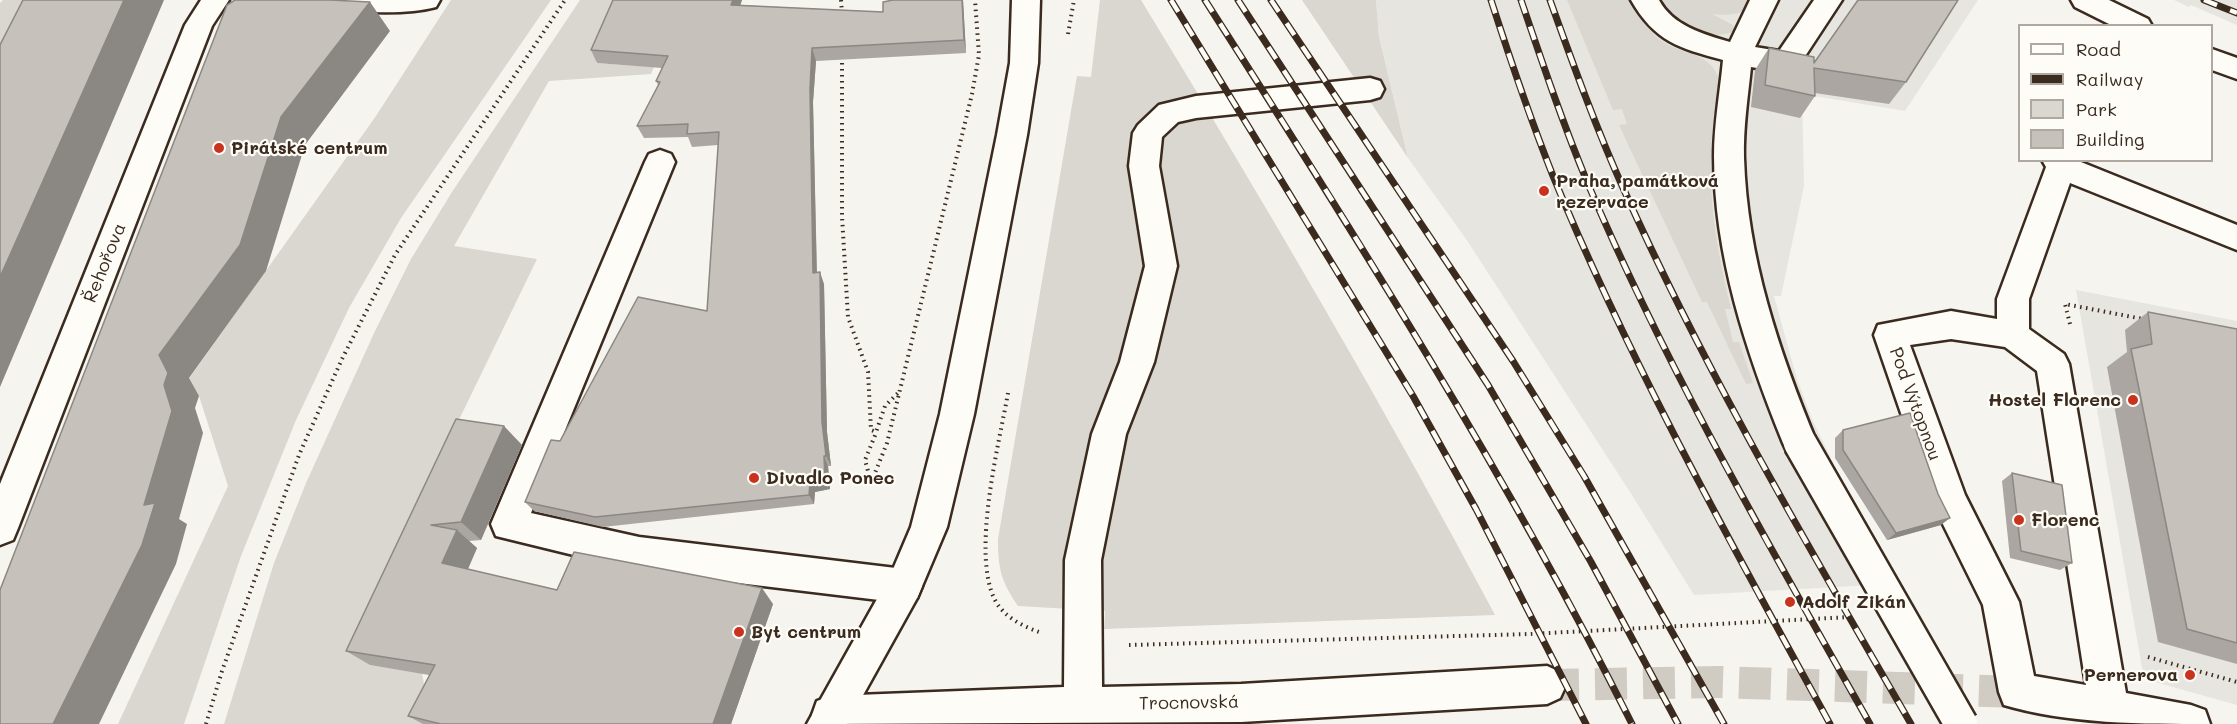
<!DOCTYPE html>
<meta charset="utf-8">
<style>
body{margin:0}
#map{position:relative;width:2237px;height:724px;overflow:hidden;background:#f5f4ee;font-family:Mali,sans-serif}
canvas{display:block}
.legend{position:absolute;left:2018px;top:24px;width:195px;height:138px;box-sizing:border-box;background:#fdfcf7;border:2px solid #afa8a0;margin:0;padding:8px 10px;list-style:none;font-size:18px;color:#3b2a1e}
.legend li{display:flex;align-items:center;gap:12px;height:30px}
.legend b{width:30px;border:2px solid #afa8a0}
</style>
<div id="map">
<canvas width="2237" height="724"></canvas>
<ul class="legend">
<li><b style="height:8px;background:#fdfcf7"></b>Road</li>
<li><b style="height:8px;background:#3b2a1e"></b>Railway</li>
<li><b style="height:16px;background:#dad6d0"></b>Park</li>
<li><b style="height:16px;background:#c7c1bb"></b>Building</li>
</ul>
</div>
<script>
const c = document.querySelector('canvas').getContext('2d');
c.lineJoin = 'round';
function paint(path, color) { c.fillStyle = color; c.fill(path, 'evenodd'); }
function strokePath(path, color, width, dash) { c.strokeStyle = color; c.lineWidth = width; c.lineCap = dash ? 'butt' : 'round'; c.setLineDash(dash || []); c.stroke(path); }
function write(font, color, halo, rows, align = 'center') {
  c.font = font + ' Mali,sans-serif'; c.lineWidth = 4.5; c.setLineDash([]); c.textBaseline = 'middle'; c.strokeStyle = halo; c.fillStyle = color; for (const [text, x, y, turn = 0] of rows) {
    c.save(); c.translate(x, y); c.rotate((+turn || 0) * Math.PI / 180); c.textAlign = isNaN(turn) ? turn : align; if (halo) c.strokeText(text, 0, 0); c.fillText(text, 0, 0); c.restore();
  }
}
const built = new Path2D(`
 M1376,0h602l-73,111 -103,-17 2,92 -23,110h-7l23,83 15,40 79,165 -197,11 -64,-103 -164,-253 -58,-81 -29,-121z
 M2174,0h63v25l-46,-20 -2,2z
 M2076,290l161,31v384l-93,-26z`);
const green = new Path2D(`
 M3,0h45l-48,97v-94z
 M451,0h100l-150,218 -52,90 -53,112 -55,136 -57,168h-66l110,-238 -29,-90 -13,-13 190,-267z
 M580,0h45l-29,63 58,4 -3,7 -102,7 -95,165 83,13 -83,171 21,9 -105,226 52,8 9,51h-207l50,-161 32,-80 69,-152 36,-72 41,-67z
 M1100,0h41c123,202 243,406 354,615l-391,14 1,-18 -87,-5c-17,-25 -20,-37 -20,-67l79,-463 14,1z
 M1302,0h74l3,37 29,121z
 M1567,0h65c8,19 21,39 41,47 19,8 38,9 46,32 4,11 -2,21 -4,31 -2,15 -4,31 -4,46 -2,53 8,102 20,153h-6l8,33h6l14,41 -7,1 -39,-82h-5l-83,-177 8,-1 -5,-15 -9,1z
 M1662,0h90c-8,17 -24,15 -40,14l21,11 1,4 -2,3c-25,9 -60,-6 -70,-32z`);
const minorTunnel = new Path2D(`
 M1547,685l173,-3 298,10`);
const path = new Path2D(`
 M841,0l1,14
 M1068,34l6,-34
 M842,57v159l6,101 20,55 3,58 5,2 9,-26 15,-15
 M2070,324l-5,-20 78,15
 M1008,393c-9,51 -37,160 -13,207 8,16 27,26 44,32
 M871,482l-6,-22 11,-27
 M871,483l16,-40 85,-349 7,-39 -4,-55
 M1129,645l401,-11 320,-17
 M2148,657l89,25
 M206,724l16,-53 77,-216 43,-96 53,-104 170,-255`);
const minor = new Path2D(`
 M201,0h28l-17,26 -194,502 -5,12 -13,5v-61l185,-459z
 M332,0h108l-4,7c-26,7 -74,7 -100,0z
 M1631,0h28c14,26 44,34 71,42l20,-42h28l-23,47 24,4 35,-51h28l-46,70 -10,3 -35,-6c-3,30 -8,60 -7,91 3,99 35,194 73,285l-5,11 -12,4 -12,-4 -5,-11c-37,-91 -69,-188 -69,-287 0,-32 6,-64 9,-96 -44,-12 -68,-18 -92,-60z
 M2071,0h38l39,19 4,7h-39l-38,-19z
 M2212,49l25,9v21l-25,-9z
 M1370,78l10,3 4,8 -4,8 -10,3 -174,18 -18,4 -16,15 -3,29 18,100 -23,96 -28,72 -25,126 1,127 139,-3 306,-18 13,6 6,13 -6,13 -13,6 -306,18 -426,2 -3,-9 5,-14 14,-5 233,-9 1,-127 27,-126 28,-72 25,-96 -16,-100 4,-33 5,-8 21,-20 37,-9z
 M660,150l11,4 4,8 -144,351 108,24 265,32 13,5 5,12 -5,12 -13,5 -265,-32 -143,-35 -5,-12 154,-362 4,-8z
 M2042,160h34l161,65v25l-167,-67 -41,116v30l35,25 5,10 57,329 65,12 14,5 5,14c-67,0 -142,0 -206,-19l-5,-13 -16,-87 -52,-105 -57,-165 4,-10 73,-14 46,8v-20l49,-132zM1951,339l54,8 32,24 49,314 -52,-9 -15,-74 -54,-107 -55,-150z`);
const major = new Path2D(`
 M1012,0h28l-2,63 -11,72 -53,279 -27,113 -30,71 -70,126h-40l84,-150 20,-47 29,-113 57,-279 13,-72z`);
const rail = new Path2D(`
 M1171,0l242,396 63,113 110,215
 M1205,0c151,236 301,473 427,724
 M1238,0l250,385 103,177 87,162
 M1271,0l242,361 71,115 140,248
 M1491,0c19,59 39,118 62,176 78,189 179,369 277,548
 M1521,0c21,62 42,124 67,184 80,187 182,363 282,540
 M1550,0c23,64 46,128 74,190 83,185 186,359 287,534
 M2204,0l33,13`);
const minorBridge = new Path2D(`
 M1800,443l161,281`);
const wall = new Path2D(`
 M613,0h129l-2,5 143,7 10,-12h70l3,53 -150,8 -3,41 4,171 7,11 3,148 4,34h-3l2,23 -15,3 -1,12 -211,23 -69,-16 -9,-9 35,-61 147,-130 11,-166 -26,2 -4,-10 -44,1 -7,-12 21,-41 -2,-4 6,-13 -65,-5 -6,-13z
 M1769,48l45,15 92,19 -17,22 -74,-11v3l-15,22 -49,-11 4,-37z
 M2148,312l89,17v335l-79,-22 -51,-275 20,-15 -2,-22z
 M456,419l66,26 -41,95 -12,1 8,7 -9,21 89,21 216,14 -42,120h-308l-15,-8 21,-41 -59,-10 -24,-14z
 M1843,430l95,64 3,31 -54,15 -52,-82v-20z
 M2012,473l60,90 -12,7 -50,-12 -8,-77z`);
const shadedWall = new Path2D(`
 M124,0h40l-164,387v-110z
 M733,0h9l-6,18 -5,-13z
 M962,0h1l3,53 -2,-13z
 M370,2l20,29 -85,114 -39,126 -77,107 10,18 -4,12 8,25 -24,86 8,5 -11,40 -77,160h-46l91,-219 20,-120 -5,-30 122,-238z
 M812,48l4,13 -3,41 4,183 -4,-12 -3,-184z
 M820,272l4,12 3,148 4,34 -5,-10 -4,-34z
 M504,426l18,19 -41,95 -20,-18z
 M824,456l4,10 2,23 -15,3 -1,12 -5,-9 1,-12z
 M1950,518l-9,7 -54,15 9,-7z
 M457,530l20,18 -14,32 -21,-17z
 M762,588l11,16 -42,120h-18z`);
const building = new Path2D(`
 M23,0h101l-124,277v-232z
 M235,0h95l40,2 -89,115 -41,128 -81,110 9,18 -4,12 8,26 -28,94 11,-2 -13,42 -89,179h-53v-134l227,-585z
 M613,0h120l-2,5 152,7v-10l10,-2h69l2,40 -152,8 -2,41 3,184 7,-1 2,150 4,34h-2l1,24 -15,3 -1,12 -214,22 -70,-15 26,-62 9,1 78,-144 69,14 12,-179 -32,2 1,-10 -51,2 23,-44 -4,-1 12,-25 -77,-6z
 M1858,0h100l-52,82 -92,-14 1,28 -50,-11 4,-37 45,9v6z
 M2148,312l89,17v314l-50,-14 -56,-280 21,-5z
 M1910,413l28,81 12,24 -54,15 -53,-83v-20z
 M456,419l48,7 -43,96 -30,3 26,5 -15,33 115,27 17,-38 188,36 -49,136h-272l-33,-8 27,-51 -89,-14z
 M2012,473l50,12 10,78 -51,-12z`);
const markers = [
 [219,148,6,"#c8321e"],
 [1544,191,6,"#c8321e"],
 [2133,400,6,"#c8321e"],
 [754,478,6,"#c8321e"],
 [2019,520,6,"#c8321e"],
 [1790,602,6,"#c8321e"],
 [739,632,6,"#c8321e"],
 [2190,675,6,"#c8321e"]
];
const poiNames = [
 ["Pirátské centrum",231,148],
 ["Praha, památková",1556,181],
 ["rezervace",1556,202],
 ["Hostel Florenc",2121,400,"right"],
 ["Divadlo Ponec",766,478],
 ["Florenc",2031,520],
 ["Adolf Zikán",1802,602],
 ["Byt centrum",751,632],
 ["Pernerova",2178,675,"right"]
];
const streetNames = [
 ["Řehořova",105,263,-68],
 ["Pod Výtopnou",1915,404,70],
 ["Trocnovská",1189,703,-1]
];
paint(built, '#e7e5df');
paint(green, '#dad6d0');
strokePath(minorTunnel, '#d0ccc4', 32, [32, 16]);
strokePath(minor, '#3b2a1e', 5);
strokePath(major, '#3b2a1e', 5);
strokePath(path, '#3b2a1e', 4, [1.5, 4.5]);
paint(minor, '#fdfcf7');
paint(major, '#fdfcf7');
strokePath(rail, '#3b2a1e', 7);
strokePath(rail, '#fdfcf7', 4.5, [14]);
strokePath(minorBridge, '#3b2a1e', 37, []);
strokePath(minorBridge, '#fdfcf7', 32);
paint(wall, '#aba6a1');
paint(shadedWall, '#8b8783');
paint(building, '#c7c1bb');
strokePath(building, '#8b8783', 1.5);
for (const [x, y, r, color] of markers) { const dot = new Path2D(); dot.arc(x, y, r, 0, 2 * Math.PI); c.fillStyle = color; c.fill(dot); strokePath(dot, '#fdfcf7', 2); }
write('bold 18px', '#3b2a1e', '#fdfcf7', poiNames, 'left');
write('18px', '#3b2a1e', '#fdfcf7', streetNames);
</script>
